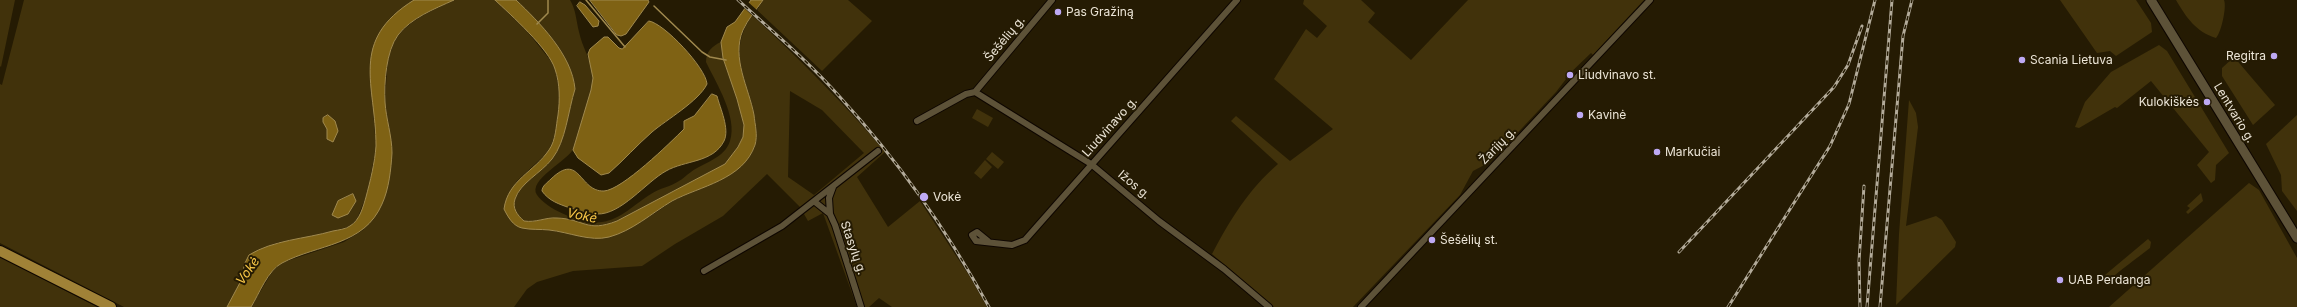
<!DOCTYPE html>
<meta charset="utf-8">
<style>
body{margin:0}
canvas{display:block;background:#251b03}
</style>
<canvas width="2297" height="307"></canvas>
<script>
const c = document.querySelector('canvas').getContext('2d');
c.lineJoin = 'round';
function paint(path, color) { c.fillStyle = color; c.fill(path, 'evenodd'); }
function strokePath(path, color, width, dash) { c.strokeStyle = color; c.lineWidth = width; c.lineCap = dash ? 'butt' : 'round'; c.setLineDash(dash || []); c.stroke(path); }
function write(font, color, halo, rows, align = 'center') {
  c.font = font + ' Inter,sans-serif'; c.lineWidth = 4; c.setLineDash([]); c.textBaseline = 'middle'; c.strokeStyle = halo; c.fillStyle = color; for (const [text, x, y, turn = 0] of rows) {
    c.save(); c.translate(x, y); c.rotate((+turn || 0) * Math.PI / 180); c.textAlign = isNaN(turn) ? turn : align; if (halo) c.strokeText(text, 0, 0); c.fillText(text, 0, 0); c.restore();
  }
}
const green = new Path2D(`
 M0,0h15l-14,67 -1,-1z
 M24,0h390l-5,3 -39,66 6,79 -9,46 -10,25 -7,7 -43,13 -28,3 -22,8 -13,15 -1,12 -16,30h-103l-124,-64v-159l2,1z
 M454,0h41l31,30 25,31 4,8 5,27 -4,36 -7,19 -32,30 -11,18 16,29c14,1 28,2 42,4 9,2 24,8 33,6 17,-4 37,-14 53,-22 8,-4 15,-11 23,-15 27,-14 86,-29 84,-69 -4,-44 -34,-73 -5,-117 47,44 92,88 133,137l-28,25 31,50 32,-26 50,76 17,30h-95l-13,-9 -10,9h-12l-34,-94 -15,8 -8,-14 -33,-33 -44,42 -48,28 -33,22 -69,5 -36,11 -10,7 -13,18h-263l21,-35 9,-9 63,-21 19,-12 29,-78 -7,-50 3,-49c11,-29 39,-40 66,-53zM790,91l32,19 42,43 -50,42 -26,-18z
 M516,0h54c6,10 6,20 9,32 3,15 13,29 14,46 0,16 -13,53 -19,70 -5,12 -47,32 -37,47 10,15 47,30 65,27 18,-2 34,-19 49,-28 9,-6 19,-7 28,-13 4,-2 7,-6 12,-9 12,-9 34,-14 39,-31 8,-24 -14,-58 -24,-79 0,-10 6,-16 15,-20l2,16 14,41 7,26 -1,12 -5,10 -13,17 -108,57c-31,12 -32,-2 -60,-3 -11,-1 -21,5 -33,3 -7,-6 -12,-13 -9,-22 5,-16 26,-26 37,-40 14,-18 16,-48 23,-70 -3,-34 -35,-66 -59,-89z
 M763,0h85l24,21 -50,50 -65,-61z
 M1304,0h57l14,13 -7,9 43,38 57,-60h176l-51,55 -2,-2 -26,25 1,1 -10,13 -66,70 -17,9 -13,24 -107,112h-79l-62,-53c18,-34 36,-64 66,-90l-47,-43 5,-5 54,45 43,-32 -59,-50 32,-50 11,9 10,-12 -24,-22z
 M2060,0h76l15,23 1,9 -36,24 -6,-5 -13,2z
 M2176,0h48c3,7 -3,33 -8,38 -20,-6 -30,-21 -40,-38z
 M2159,45l8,6 62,102 -13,12 -1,15 -4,3 -14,-18 12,-13 -58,-71 -34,27 -2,-1 -36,21 -4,-1 10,-25 26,-30z
 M2234,57l41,48 -22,20 -31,-49v-8z
 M1909,100l7,13 2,14 -12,99 30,-10 6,4 14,22 -1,5 -59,58 3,-71z
 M977,109l16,9 -5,9 -16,-9z
 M2297,115v96l-15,-20 -1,-16 -15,-31z
 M992,152l12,10 -6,7 -12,-10z
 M985,160l7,7 -11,12 -7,-6z
 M2249,183l10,7 38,68v49h-188z
 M2201,193l2,8 -15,13 -2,-2 4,-4 -3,-2z
 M2148,239l3,3 -1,6c-15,12 -29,21 -43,34l-8,-2z
 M0,257l97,50h-97z`);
const water = new Path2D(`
 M414,0h40c-20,9 -43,18 -56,35 -12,16 -14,48 -13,67 1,17 7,34 7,51 -1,16 -3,36 -10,51 -18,42 -64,40 -100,59 -14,7 -23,31 -31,44h-24l16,-30 1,-12 5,-10c24,-15 56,-16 84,-24 5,-1 13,-2 17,-5 10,-6 13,-19 16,-29 4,-15 9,-35 10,-51 0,-62 -28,-105 38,-146z
 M495,0h21c24,23 56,55 59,89 -7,22 -9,52 -23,70 -11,14 -32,24 -37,40 -3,9 2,16 9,22 12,2 22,-4 33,-3 28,1 29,15 60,3l108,-57 13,-17 5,-10 1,-12 -7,-26 -14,-41 -2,-16 6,-15 8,-5 16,-22h12c-7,10 -15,19 -20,30 -12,28 6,58 11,85 1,10 4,20 1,30 -12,35 -55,41 -83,56 -20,12 -40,30 -63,36 -19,5 -40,-5 -60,-7 -8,-1 -18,0 -27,-2 -9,-2 -14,-11 -18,-19 4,-29 30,-37 45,-59 7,-10 7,-24 9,-35 2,-15 2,-31 -3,-46 -6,-20 -44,-54 -60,-69z
 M590,0h58l1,2 -23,32 -5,2 -4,-1z
 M580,2l5,3 14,16 -1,5 -5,1 -16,-21z
 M649,21c15,2 57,47 58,63 -8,17 -41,36 -55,48 -15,13 -28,28 -43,41l-8,2 -23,-17 -5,-8 18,-60 2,-12 -5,-24 2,-5 14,-12h4l11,11 3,1z
 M712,94l5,2c3,12 13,33 7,45 -11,22 -39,19 -58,30 -20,11 -45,44 -69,43 -9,0 -18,-4 -27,-6 -11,-4 -21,-7 -28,-17 0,-5 5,-8 9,-12 29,-28 28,13 53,12 18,-1 66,-48 80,-62v-8l10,-5z
 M328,115l7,6 3,10 -5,11 -6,-3v-10l-4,-7v-4z
 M353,194l3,7 -8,13 -10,4 -6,-3 6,-14z`);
const pier = new Path2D(`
 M748,2l10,9 -4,6 -11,-10z`);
const stream = new Path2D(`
 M586,0l39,47
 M654,6l48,46 8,5 16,3
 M537,24l11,-11v-13`);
const minor = new Path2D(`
 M975,92l116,72 68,57 65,48 45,38
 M975,92l77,-92
 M917,121l49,-27 9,-2
 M815,202l15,12 5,11 26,82
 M830,214l-1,-16 4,-11
 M988,241l-11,-9 -5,3 4,6 36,4 13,-5 212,-240
 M704,271l78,-45 96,-75
 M1361,307l289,-307`);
const secondary = new Path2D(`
 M2151,0l146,238`);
const trunk = new Path2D(`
 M0,251l111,56`);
const rail = new Path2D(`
 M738,0c34,31 70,61 101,96 59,64 108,134 150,211
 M1679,252l155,-165 14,-22 14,-39
 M1728,307l102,-161 19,-42 26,-104
 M1860,307l-1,-46 5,-75
 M1867,307l25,-307
 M1880,307l23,-271 9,-36`);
const markers = [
 [1058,12,4,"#bea9f4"],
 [2274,56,4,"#bea9f4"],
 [2022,60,4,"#bea9f4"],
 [1570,75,4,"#bea9f4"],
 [2207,102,4,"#bea9f4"],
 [1580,115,4,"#bea9f4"],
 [1657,152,4,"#bea9f4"],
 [924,197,5,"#bea9f4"],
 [1432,240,4,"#bea9f4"],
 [2060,280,4,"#bea9f4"]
];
const poiNames = [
 ["Pas Gražiną",1066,12],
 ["Regitra",2266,56,"right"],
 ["Scania Lietuva",2030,60],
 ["Liudvinavo st.",1578,75],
 ["Kulokiškės",2199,102,"right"],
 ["Kavinė",1588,115],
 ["Markučiai",1665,152],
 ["Vokė",933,197],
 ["Šešėlių st.",1440,240],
 ["UAB Perdanga",2068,280]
];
const streetNames = [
 ["Šešėlių g.",1005,39,-50],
 ["Lentvario g.",2234,113,59],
 ["Liudvinavo g.",1110,127,-48],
 ["Žarijų g.",1498,146,-46],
 ["Ižos g.",1134,185,40],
 ["Stasylų g.",853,248,71]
];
const waterNames = [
 ["Vokė",582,216,12],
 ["Vokė",248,271,-55]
];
paint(green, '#41320b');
paint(water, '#7f6214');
strokePath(water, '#a0894e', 1);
paint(pier, '#251b03');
strokePath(stream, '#a0894e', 1.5);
strokePath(minor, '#0e0600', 8);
strokePath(secondary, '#0e0600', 11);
strokePath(trunk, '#0e0600', 12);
strokePath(minor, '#5d5238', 6);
strokePath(secondary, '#5d5238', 9);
strokePath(trunk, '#a08237', 10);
strokePath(rail, '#b3ab9a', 3);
strokePath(rail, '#251b03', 1.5, [4.5]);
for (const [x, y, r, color] of markers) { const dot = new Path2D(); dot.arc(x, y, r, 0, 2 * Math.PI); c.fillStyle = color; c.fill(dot); strokePath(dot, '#251b03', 1.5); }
write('12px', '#ece5d7', '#251b03', poiNames, 'left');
write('12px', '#ece5d7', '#251b03', streetNames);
write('italic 13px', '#fbc948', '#251b03', waterNames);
</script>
